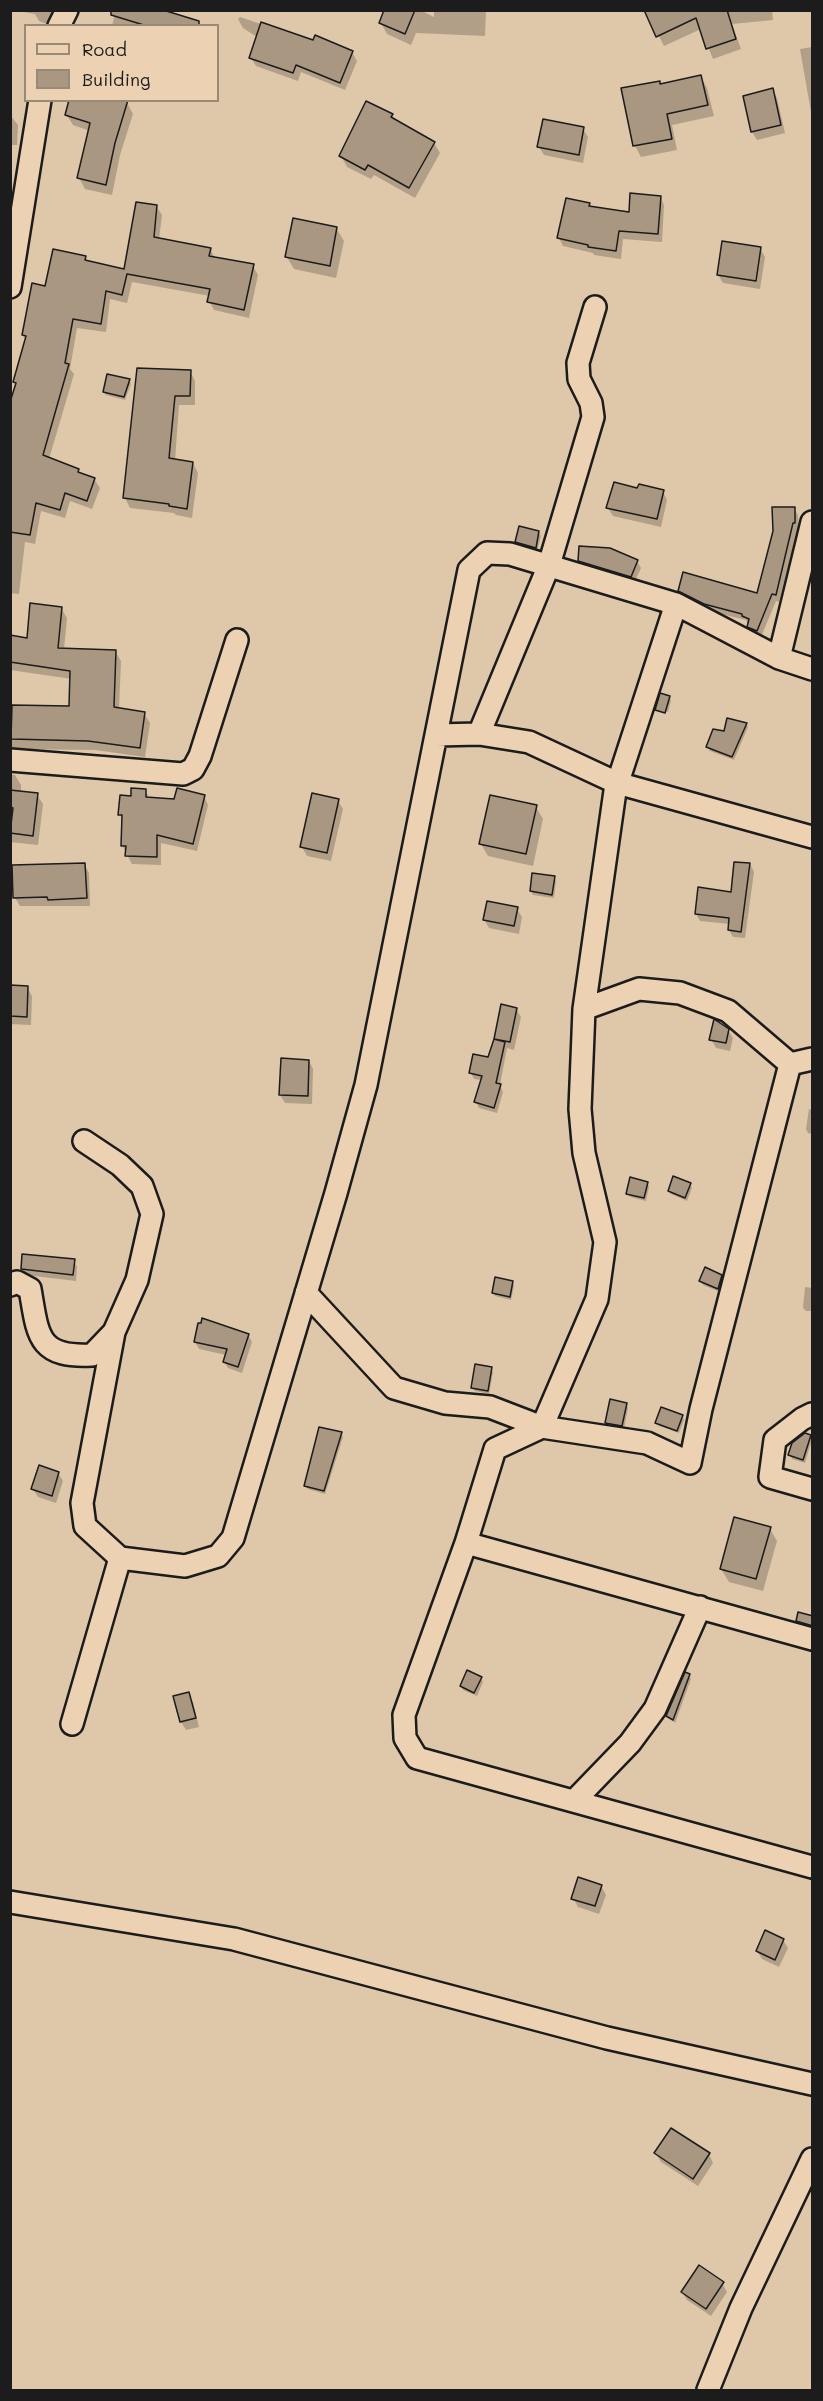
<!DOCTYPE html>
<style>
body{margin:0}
#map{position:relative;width:823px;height:2401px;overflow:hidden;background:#dfc7aa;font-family:Mali,sans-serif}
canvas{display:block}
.frame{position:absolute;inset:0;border:12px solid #1c1c1c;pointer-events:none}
.legend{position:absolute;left:24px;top:24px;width:195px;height:78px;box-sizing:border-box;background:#ecd2b3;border:2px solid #998977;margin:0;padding:8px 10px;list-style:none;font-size:18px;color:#1c1c1c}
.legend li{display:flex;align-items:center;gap:12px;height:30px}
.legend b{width:30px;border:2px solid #998977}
</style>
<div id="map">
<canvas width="823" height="2401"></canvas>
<div class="frame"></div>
<ul class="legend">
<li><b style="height:8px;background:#ecd2b3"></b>Road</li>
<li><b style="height:16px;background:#a99782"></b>Building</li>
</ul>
</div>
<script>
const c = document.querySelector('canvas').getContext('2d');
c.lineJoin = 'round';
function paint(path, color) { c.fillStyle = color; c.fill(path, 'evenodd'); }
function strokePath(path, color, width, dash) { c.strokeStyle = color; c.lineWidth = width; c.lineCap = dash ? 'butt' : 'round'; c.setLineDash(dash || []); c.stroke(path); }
const shadow = new Path2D(`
 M12,10h47l-7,16 -13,-5 -4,-7z
 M116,10l70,16h-74z
 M386,10h34l14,7v-7h52l-1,26 -69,-3 -5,12 -24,-11 -6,-11z
 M646,10h126l1,10 -41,4 9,25 -28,10 -12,-30 -37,17z
 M240,17l74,25 38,10 5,9 -12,29 -44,-18 -3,9 -42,-15 -5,-8 12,-17 -20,-13 -5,-9z
 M812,47v71l-12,-69z
 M701,77l6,11 7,28 -42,9 5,25 -36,7 -6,-11 -12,-56 36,-8 2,3z
 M772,90l5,8 8,35 -28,7 -5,-8z
 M127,103l6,11 -13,41 -8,40 -27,-6 -6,-11 11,-47 -17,-6 -7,-11z
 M10,115l8,10 -1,20h-7z
 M392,116l3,5 39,22 6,10 -25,45 -41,-23 -3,4 -24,-12 -6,-11z
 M583,129l5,8 -5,26 -39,-8 -5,-8z
 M660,197l4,8 -2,37 -39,-3 -2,20 -27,-4 -1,-2 -30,-7 -4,-8 30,-34 2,4 39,5z
 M156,206l6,9 -3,25 51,9 5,9 38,8 5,9 -9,43 -35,-8 -5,-9 1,-5 -78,-14 -5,21 -17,-4 -4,33 -29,-4 -7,41 4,5 -25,85 45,20 6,9 -8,21 -22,-8 -5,17 -24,-7 -6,33 -10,-2 -6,52 -9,-1v-180l7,-28 -2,-3 12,-41 -4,-6 23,-47 39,-30 3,4 37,8z
 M336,228l8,13 -8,37 -42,-9 -7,-12z
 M760,248l5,9 -5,32 -37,-6 -5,-8z
 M139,370l51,1 5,10v24h-16l-4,56 18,2 5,10 -6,45 -16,-3 -2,-2 -44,-5 -5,-10z
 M129,380l2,4 -6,16 -19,-5 -2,-3z
 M638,490l25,2 4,8 -6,27 -48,-11 -5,-8z
 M794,508l4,7 1,15h-2l-18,72 -3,-1 -15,36 -8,-3 -7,-14 -37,-9 -25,-13 -4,-7 78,4z
 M538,532l3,4 -4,15 -18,-5 -2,-4z
 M580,561h57l4,7 -7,15 -50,-15z
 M61,608l6,10 -3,31 51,2 6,10 -2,49 25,3 6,10 -5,34 -50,-7 -75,-1v8l-10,1v-51h61l1,-28 -62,-9v-33l18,2z
 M669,697l2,4 -3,11 -11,-3v2v-1z
 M746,724l2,3 -14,33 -24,-9 -2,-4 17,-14z
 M10,774l5,1 6,10v8l16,2 6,9 -5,41 -28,-3z
 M145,791l5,7 25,3 29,-5 4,9 -11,46 -36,-8v22l-29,-1 -10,-19 1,-25 -3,-5 12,-18z
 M338,801l5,8 -12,52 -24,-5 -5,-9z
 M536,807l7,12 -10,47 -45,-10 -7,-12z
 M84,864l5,9 1,33h-70l-5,-8z
 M750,864l4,8 -9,66 -12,-1 -4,-7 1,-6 -30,-3 -4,-7 37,-21z
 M554,877l2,4 -2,17 -21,-3 -2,-4z
 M517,909l5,8 -3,17 -30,-6 -5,-9z
 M10,986l17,1 5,9 -1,29 -21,-1z
 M516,1009l5,8 -7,33 -7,-2 -7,37 3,7 -6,21 -18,-5 -3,-6 6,-22 -8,-1 -3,-6 18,-14 9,-17 -2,-4z
 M728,1030l5,8 -3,13 -14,-3 -5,-9z
 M309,1061l4,8 -1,35 -27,-1 -5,-8z
 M809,1109l3,1v24l-4,-1 -2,-4z
 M647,1183l2,4 -3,14 -16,-4 -2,-4z
 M690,1185l2,3 -5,13 -16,-7 -2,-3z
 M74,1261l3,6 -1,14 -50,-6 -4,-6z
 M721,1276l3,4 -4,12 -17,-7 -2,-4z
 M512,1282l2,4 -3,14 -16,-4 -2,-3z
 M805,1287l7,1v23h-6l-3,-3z
 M248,1335l4,7 -10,31 -14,-5 -4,-7 2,-6 -27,-6 -4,-7z
 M491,1369l2,3 -4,22 -14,-3 -2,-3z
 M626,1404l2,4 -4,21 -16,-3 -2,-3z
 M682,1416l2,4 -5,13 -20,-7 -2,-3z
 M341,1434l2,3 -18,57 -17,-5 -3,-3z
 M810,1436l2,3 -7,24 -13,-4 -2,-4z
 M58,1473l5,8 -7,22 -18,-6 -5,-8z
 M770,1529l7,12 -14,50 -34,-9 -8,-13z
 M812,1617v11l-12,-3 -2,-4z
 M689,1675l2,4 -16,44 -8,-7z
 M481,1678l2,4 -6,14 -14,-6 -2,-4z
 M188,1694l5,8 6,25 -13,3 -5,-8z
 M601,1886l5,9 -7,19 -21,-7 -5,-9z
 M783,1940l5,8 -9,19 -17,-8 -5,-8z
 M656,2154h53l4,9 -15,23 -37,-24z
 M722,2283l5,9 -16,24 -24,-16 -5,-8z`);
const building = new Path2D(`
 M111,10h52l36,11v5h-52l-36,-11z
 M384,10h31l-10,24 -26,-11z
 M644,10h83l9,29 -30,10 -10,-31 -40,19z
 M261,22l52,18 2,-5 38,16 -13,32 -44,-18 -3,8 -44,-15z
 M701,75l7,30 -41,9 5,25 -39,7 -12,-58 39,-7v3z
 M773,88l8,37 -30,7 -8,-36z
 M69,100h59l-13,43 -9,42 -29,-7 13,-55 -25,-8z
 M366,101l27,13 -2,3 44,25 -26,46 -41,-23 -3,5 -26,-14z
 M543,119l41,8 -5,28 -42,-8z
 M630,193l31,3 -3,38 -39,-3 -3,20 -28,-4v-2l-31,-7 9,-40 24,5 -1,3 40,6z
 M136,202l21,3 -3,32 57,11 -2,8 45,8 -10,46 -37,-8 3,-13 -83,-15 -5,21 -16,-4 -5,33 -28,-5 -8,44 4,1 -26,91 36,14 -1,3 17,6 -8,23 -22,-8 -5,17 -24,-7 -6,32 -20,-3v-130l6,-19 -3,-1 13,-46 -4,-1 10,-52 13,3 8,-37 33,7 -1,4 39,9z
 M293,218l44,9 -7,39 -45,-9z
 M722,241l39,6 -5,34 -39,-6z
 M137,368l54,2 -1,26h-15l-6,62 24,4 -6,47 -18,-3v-2l-46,-6z
 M107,374l23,5 -6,18 -21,-5z
 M614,482l23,6 2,-4 25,6 -7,29 -51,-11z
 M772,507h23v16h-2l-17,72 -4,-1 -15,37 -10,-4 2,-8 -7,-3v-2l-38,-10 -26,-13 5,-19 74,21 16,-62z
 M519,526l20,5 -3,17 -21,-6z
 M579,546l31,2 28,12 -7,17 -53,-16z
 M30,603l32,4 -4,41 58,2 -2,57 31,5 -5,36 -52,-7 -77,-2 1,-34 57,1 1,-35 -60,-9v-27l17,3z
 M660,693l10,3 -5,17 -10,-3z
 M727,718l20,5 -15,34 -26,-10 7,-18 11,2z
 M131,788l15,1v8l28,2 3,-11 28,7 -12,49 -36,-9v22l-32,-1 1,-10h-5l1,-31h-4l2,-20 11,1z
 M10,790l28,3 -5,43 -23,-3 3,-25 -3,-1z
 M312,793l27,6 -12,54 -27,-6z
 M490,795l47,10 -11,49 -47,-10z
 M734,862l16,1 -9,69 -13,-2 1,-12 -34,-4 3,-27 33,5z
 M85,863l2,35 -39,2 -1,-3 -34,1 -1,-33z
 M532,873l23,3 -3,19 -22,-4z
 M487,901l31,6 -4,19 -31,-6z
 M10,985l18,1 -1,31 -17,-1z
 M501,1004l16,4 -7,34 -16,-3z
 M714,1019l15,10 -3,14 -17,-3z
 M494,1039l11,3 -9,41 5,1 -7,24 -20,-6 8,-26 -13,-3 4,-19 15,3z
 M281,1058l28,2 -1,36 -29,-1z
 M673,1176l18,7 -6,15 -17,-7z
 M630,1177l18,5 -4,16 -18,-4z
 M22,1254l53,5 -2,16 -52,-6z
 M705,1267l17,8 -4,14 -19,-8z
 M495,1277l18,4 -3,16 -18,-4z
 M202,1318l47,16 -11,33 -15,-5 4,-13 -33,-7 4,-19h3z
 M475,1364l17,3 -4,24 -17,-3z
 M610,1399l17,4 -5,23 -17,-3z
 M661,1407l22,8 -6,16 -22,-8z
 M319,1427l23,5 -18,59 -20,-5z
 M805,1433l6,2 -8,25 -15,-5 4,-12z
 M39,1465l20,7 -7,24 -21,-7z
 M734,1517l37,10 -15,52 -36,-10z
 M798,1612l15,4v10l-17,-5z
 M467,1670l15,7 -8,16 -14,-7z
 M685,1672l5,2 -17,46 -7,-4z
 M189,1692l7,26 -16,4 -7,-26z
 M578,1877l24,8 -7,21 -24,-7z
 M765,1930l19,9 -9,21 -19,-9z
 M671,2128l39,25 -17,26 -39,-26z
 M699,2265l25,17 -18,27 -25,-17z`);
const street = new Path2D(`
 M59,26l8,-16
 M10,287l30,-187
 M676,604l-61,187 -31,218 -4,100 4,44 21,89 -8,57 -55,128 -47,22 -29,94 -62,172 1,23 12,20 395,109
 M779,658l33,-136
 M479,734l70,-169 44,-148 -2,-14 -12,-24 -1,-16 17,-56
 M436,735l43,-1 50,8 88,41 195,54
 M10,760l173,14 10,-5 7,-13 37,-116
 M584,1009l55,-20 41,4 48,18 62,53
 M790,1064l22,-5
 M84,1141l36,24 22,21 10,28 -15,66 -23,52 -32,171 3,23 35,32 65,8 33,-10 15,-18 103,-345 30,-108 103,-515 18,-17 23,1 166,50 103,54 33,11
 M10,1285l7,-3 13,7c8,46 7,69 62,66l22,-23
 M306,1293l88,95 51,15 45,4 52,20 105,16 43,20 11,-54 89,-345
 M812,1414l-10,5 -27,21 -5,37 42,12
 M466,1543l346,96
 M72,1724l48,-166
 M575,1800l55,-57 25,-34 45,-102
 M10,1902l224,37 373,99 205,46
 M708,2390l33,-82 71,-149`);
paint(shadow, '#0003');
paint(building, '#a99782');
strokePath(building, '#1c1c1c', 1.5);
strokePath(street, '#1c1c1c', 26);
strokePath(street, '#ecd2b3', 21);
</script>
